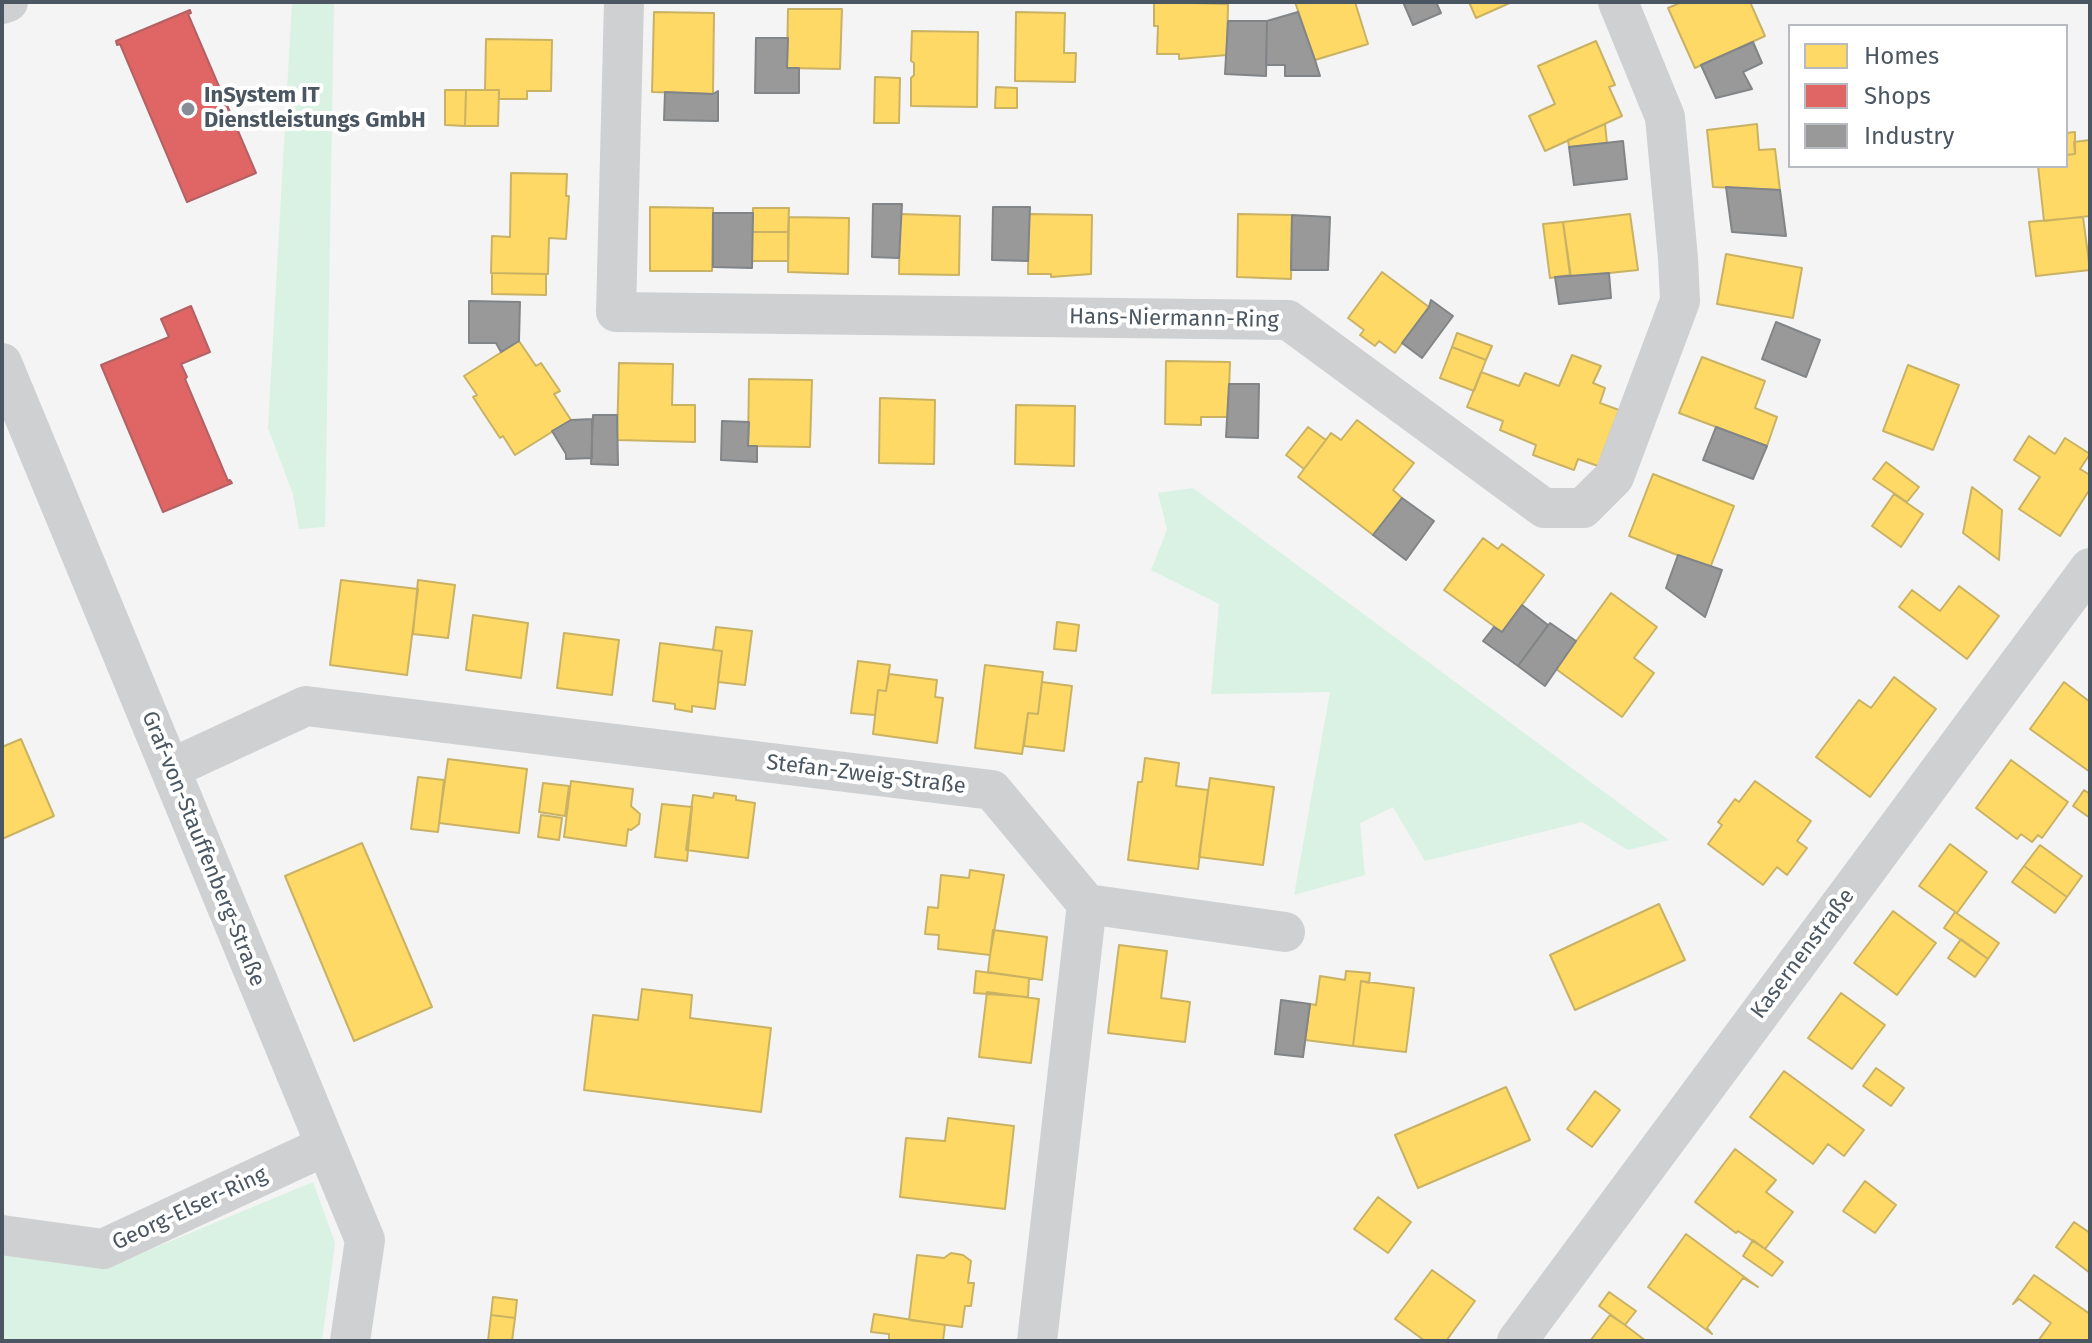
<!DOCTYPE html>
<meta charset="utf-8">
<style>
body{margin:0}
#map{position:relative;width:2092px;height:1343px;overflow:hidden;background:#f4f4f4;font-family:"Fira Sans",sans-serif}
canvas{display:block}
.frame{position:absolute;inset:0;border:4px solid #4a5661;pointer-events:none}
.legend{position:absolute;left:1788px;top:24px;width:280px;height:144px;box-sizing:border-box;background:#fff;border:2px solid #b7bbc0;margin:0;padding:10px 14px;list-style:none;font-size:24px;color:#4a5661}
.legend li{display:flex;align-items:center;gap:16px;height:40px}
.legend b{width:40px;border:2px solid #b7bbc0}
</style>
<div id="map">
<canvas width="2092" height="1343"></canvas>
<div class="frame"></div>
<ul class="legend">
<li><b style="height:22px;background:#ffd966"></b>Homes</li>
<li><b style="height:22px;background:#e06666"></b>Shops</li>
<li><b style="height:22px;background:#999"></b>Industry</li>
</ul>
</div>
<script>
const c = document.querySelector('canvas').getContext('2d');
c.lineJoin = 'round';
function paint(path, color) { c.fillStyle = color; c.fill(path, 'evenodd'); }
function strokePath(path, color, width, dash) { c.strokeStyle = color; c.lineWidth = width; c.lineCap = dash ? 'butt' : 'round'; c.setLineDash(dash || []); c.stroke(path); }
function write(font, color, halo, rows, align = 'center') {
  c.font = font + ' "Fira Sans",sans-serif'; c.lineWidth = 8; c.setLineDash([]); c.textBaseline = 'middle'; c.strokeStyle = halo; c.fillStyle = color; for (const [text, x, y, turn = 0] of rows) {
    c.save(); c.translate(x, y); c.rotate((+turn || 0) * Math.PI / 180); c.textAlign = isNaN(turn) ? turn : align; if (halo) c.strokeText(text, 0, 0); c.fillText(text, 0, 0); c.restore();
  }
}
const green = new Path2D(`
 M292,2h42l-9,525 -26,2 -6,-35 -25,-66z
 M1193,488l476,352 -41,10 -46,-28 -157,39 -32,-54 -33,16 5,52 -71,20 36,-203 -119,2 8,-90 -68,-34 16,-40 -9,-37z
 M313,1182l22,61 -13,98h-320v-86l104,13z`);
const homes = new Path2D(`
 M1154,2l74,2 -1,51 -48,4v-5h-22l1,-28h-4z
 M1295,2h60l13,42 -53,16z
 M1469,2h43l-36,16z
 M1682,2h68l15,34 -70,32 -27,-60z
 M788,9h54l-2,60 -53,-1z
 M654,12l60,1 -1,81 -61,-2z
 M1016,12l49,1 -1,40h12l-1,29 -60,-1z
 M912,31l66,1 -1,75 -66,-1v-28l3,-3v-12l-3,-2z
 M486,39l66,1 -1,51h-24v8h-28v-9h-14z
 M1596,41l19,44 -6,2 13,29 -77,35 -16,-35 26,-12 -17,-38z
 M875,77l25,1 -1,45h-25z
 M996,87l21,1v20h-22z
 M445,90h21l-1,36 -20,-1z
 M466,90h33l-1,36h-33z
 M1605,124l2,19 -38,4 -1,-7z
 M1757,124l2,26 16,-1 5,41 -67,-3 -6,-57z
 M2075,132v22l-9,1v-22z
 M2090,140v76l-46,5 -6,-55h28v-11l9,-1 -1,-12z
 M511,173l56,1 -1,22h3l-3,43 -17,-1 -1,36 -57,-1 1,-37 18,1z
 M650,207l63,1 -1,63h-62z
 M753,208h36l-1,24h-36z
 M900,214l60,2 -1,59 -60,-1z
 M1029,214l63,1 -1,59 -40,3v-3h-23z
 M1238,214l54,1 -1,64 -54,-2z
 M1630,214l8,56 -67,7 -8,-55z
 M789,217l60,1 -1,56 -60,-2z
 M2083,217l7,53 -54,6 -7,-54z
 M1563,222l7,53 -20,3 -7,-54z
 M752,232h36v29h-36z
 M1726,254l76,14 -9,50 -76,-14z
 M1382,272l47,35 -34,46 -16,-12 -4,5 -15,-11 4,-5 -16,-12z
 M492,273l54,1v21l-54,-1z
 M1457,333l35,13 -6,14 -34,-13z
 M519,341l17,25 5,-3 19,28 -6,3 17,26 -56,35 -12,-19 -3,2 -27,-41 4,-2 -13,-19z
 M1452,347l34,13 -12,31 -34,-13z
 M1572,355l29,11 -8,17 12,5 -5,15 19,7 -21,56 -20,-7 -4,11 -41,-15 3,-10 -36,-15 3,-9 -36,-14 14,-35 38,14 6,-13 34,13z
 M1702,357l63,24 -10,27 22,9 -10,29 -88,-33z
 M1166,361l64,1 -2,55h-27v8l-36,-1z
 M619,363l54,1 -1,41h23v37l-78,-2z
 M1908,365l51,20 -26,65 -50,-19z
 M749,379l63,1 -2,67 -62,-1z
 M880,398l55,2 -1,64 -55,-1z
 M1016,405l59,1 -1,60 -59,-2z
 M1357,420l57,43 -21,27 9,8 -29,37 -75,-58 33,-44 10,7z
 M1308,427l18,13 -22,29 -18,-14z
 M2029,436l26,18 10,-16 25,16 -10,15 10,6v14l-30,47 -41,-27 21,-32 -26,-17z
 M1886,462l33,25 -12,15 -34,-23z
 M1653,474l81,32 -24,62 -81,-32z
 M1972,487l30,23 -3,50 -36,-27z
 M1894,494l29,20 -22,33 -29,-21z
 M1483,538l15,11 4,-5 42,31 -42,57 -58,-42z
 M341,580l77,9 -11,86 -77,-10z
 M418,580l37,5 -7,53 -35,-4z
 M1959,586l40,30 -32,43 -68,-52 13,-17 28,21z
 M1611,593l46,34 -23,31 20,15 -32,44 -66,-48z
 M473,615l55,8 -7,55 -55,-8z
 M1057,622l22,3 -3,26 -22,-2z
 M716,627l36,4 -7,54 -27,-3 4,-31 -9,-1z
 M564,633l55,7 -7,55 -55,-7z
 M660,643l62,8 -7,58 -23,-3v6l-17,-3v-5l-22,-3z
 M858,661l32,4 -4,26 -8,-1 -3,25 -24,-2z
 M985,665l58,7 -5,42 -10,-1 -6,41 -47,-6z
 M889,674l48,6 -2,17 8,1 -6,45 -64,-9 5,-44 8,1z
 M1894,677l42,32 -66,88 -54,-40 43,-57 12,8z
 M1042,682l30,4 -8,65 -40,-5 4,-33 10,1z
 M2064,682l26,20v70l-60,-43z
 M21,739l33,77 -52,23v-92z
 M1145,758l34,5 -3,23 32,4 -10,79 -70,-9 10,-78h4z
 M448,759l79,10 -8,64 -80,-10z
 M2011,760l57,42 -26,36 -4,-3 -6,7 -11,-8 -4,5 -41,-31z
 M418,777l26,3 -6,52 -27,-3z
 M1210,778l64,9 -11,78 -64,-8z
 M571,781l62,8 -2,17 9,8 -1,10 -8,6 -3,-1 -2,17 -62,-9z
 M1755,781l56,40 -14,20 10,7 -20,27 -10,-8 -14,18 -55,-41 14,-19 -4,-3 17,-23 4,3z
 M543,783l26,3 -4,30 -26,-4z
 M2084,790l6,4v24l-17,-12z
 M714,793l22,3v4l19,3 -7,55 -62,-8 7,-55 20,3z
 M662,804l30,3 -5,54 -32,-4z
 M541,815l21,3 -3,22 -21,-3z
 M362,843l70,164 -78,34 -69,-165z
 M1950,844l37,28 -30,41 -38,-27z
 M2040,845l42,31 -15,21 -43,-31z
 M2024,866l43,31 -12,16 -43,-31z
 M970,870l34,5 -14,80 -52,-6 1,-14 -14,-1 3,-27 10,1 3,-33 28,3z
 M1659,904l26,56 -110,50 -25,-55z
 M1893,911l43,32 -39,52 -43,-32z
 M1955,912l44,31 -11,16 -44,-31z
 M993,930l54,7 -5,43 -54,-8z
 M1961,939l27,20 -13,18 -27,-19z
 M1119,945l48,6 -6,47 29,4 -5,40 -77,-9z
 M976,971l53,7 -1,19 -54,-4z
 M1346,971l24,2 -1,10 -8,-2 -8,65 -48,-6 5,-36 6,1 4,-29 25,4z
 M1361,981l53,7 -8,64 -53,-6z
 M642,989l50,6 -2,23 81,10 -10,84 -177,-22 9,-75 45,5z
 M987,992l52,7 -8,64 -52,-6z
 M1841,993l44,32 -33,44 -44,-31z
 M1876,1068l28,20 -13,18 -28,-20z
 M1784,1071l80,59 -20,26 -16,-12 -15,20 -63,-47z
 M1506,1087l24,53 -112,48 -23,-53z
 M1595,1091l25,19 -28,37 -25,-18z
 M948,1118l66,8 -9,83 -105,-12 6,-59 39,3z
 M1735,1149l41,31 -10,12 27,20 -28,37 -27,-18 -2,2 -41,-31z
 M1865,1181l31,24 -21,28 -32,-22z
 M1378,1197l33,25 -23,31 -34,-24z
 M2074,1222l16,11v40l-34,-26z
 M1686,1234l72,53 -15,-9 -36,50 5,6 -64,-47z
 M1753,1240l30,22 -11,14 -29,-20z
 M951,1253l12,2 8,6 -3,22h6l-3,23h-6l-3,21 -53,-7 8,-65 27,3z
 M1432,1270l43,31 -29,40h-21l-30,-22z
 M2034,1275l56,39v27h-52l13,-18 -32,-24 -6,5z
 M1609,1292l27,19 -11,14 -26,-19z
 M493,1297l24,3 -2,18 -24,-3z
 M874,1314l71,11 -2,16h-54v-7l-18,-2z
 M491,1315l24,3 -3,23h-24z
 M1610,1315l15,10 21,16h-56z`);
const shops = new Path2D(`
 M190,10l1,3 -3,1 68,159 -69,29 -67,-158 -3,1 -1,-4z
 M191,306l19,46 -29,12 6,13 -2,2 43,102 2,-1 2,3 -69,29 -62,-147 68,-28 -8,-18z`);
const industry = new Path2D(`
 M1403,2h33l5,11 -28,12z
 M1298,12l17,48 5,16h-35v-11h-19l1,-44z
 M1228,21h39l-1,55 -41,-2z
 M756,38h32l-1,30h12v25h-44z
 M1753,42l9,21 -19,9 9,17 -36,9 -15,-33z
 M718,91v30l-54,-1 1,-28 48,2z
 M1623,141l4,38 -53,6 -5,-38z
 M1726,187l54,3 6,46 -54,-4z
 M873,204h29l-3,54 -27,-1z
 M993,207h37l-2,54 -36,-1z
 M713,213h40l-1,55 -39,-1z
 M1292,215l38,2 -2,53h-37z
 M1609,273l2,25 -52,6 -4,-27z
 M1431,300l22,16 -31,42 -20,-15 27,-36z
 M469,301l51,1 -1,39 -18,11 -5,-9h-27z
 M1776,322l44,18 -14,37 -44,-18z
 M1229,384h30l-1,54 -32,-1z
 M593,415h24l1,50 -27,-1z
 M592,419v39l-26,1v-5l-14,-23 19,-11z
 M722,421l27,1 -1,24h9v16l-36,-2z
 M1716,427l51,19 -14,33 -50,-19z
 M1402,498l32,23 -28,39 -33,-25z
 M1678,555l44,15 -17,47 -39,-29z
 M1522,605l26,20 -30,41 -35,-25 11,-14 8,5z
 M1550,623l26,18 -31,45 -27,-20z
 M1281,1000l29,4 -7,53 -28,-3z`);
const minor = new Path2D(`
 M624,2l-8,310 672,8 256,188h39l31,-31 66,-176 -2,-43 -13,-141 -47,-115
 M2,4l6,-2
 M2,363l363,877 -15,101
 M170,769l136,-63 686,84 95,114 -50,437
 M1087,904l198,28
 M2,1235l101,14 222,-103
 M1517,1341l573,-773`);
const markers = [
 [188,109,8,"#868d94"]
];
const poiNames = [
 ["InSystem IT",204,96],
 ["Dienstleistungs GmbH",204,121]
];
const streetNames = [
 ["Hans-Niermann-Ring",1174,319,1],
 ["Stefan-Zweig-Straße",866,775,7],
 ["Graf-von-Stauffenberg-Straße",203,849,68],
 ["Kasernenstraße",1803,954,-53],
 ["Georg-Elser-Ring",190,1209,-25]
];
paint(green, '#d9f2e3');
paint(homes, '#ffd966');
strokePath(homes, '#c9b264', 2);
paint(shops, '#e06666');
strokePath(shops, '#b36164', 2);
paint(industry, '#999');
strokePath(industry, '#818588', 2);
strokePath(minor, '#ced0d2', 40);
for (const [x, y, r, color] of markers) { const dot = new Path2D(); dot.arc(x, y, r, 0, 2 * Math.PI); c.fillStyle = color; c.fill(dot); strokePath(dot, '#fff', 3); }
write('bold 22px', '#4a5661', '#fff', poiNames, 'left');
write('22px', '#4a5661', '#fff', streetNames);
</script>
